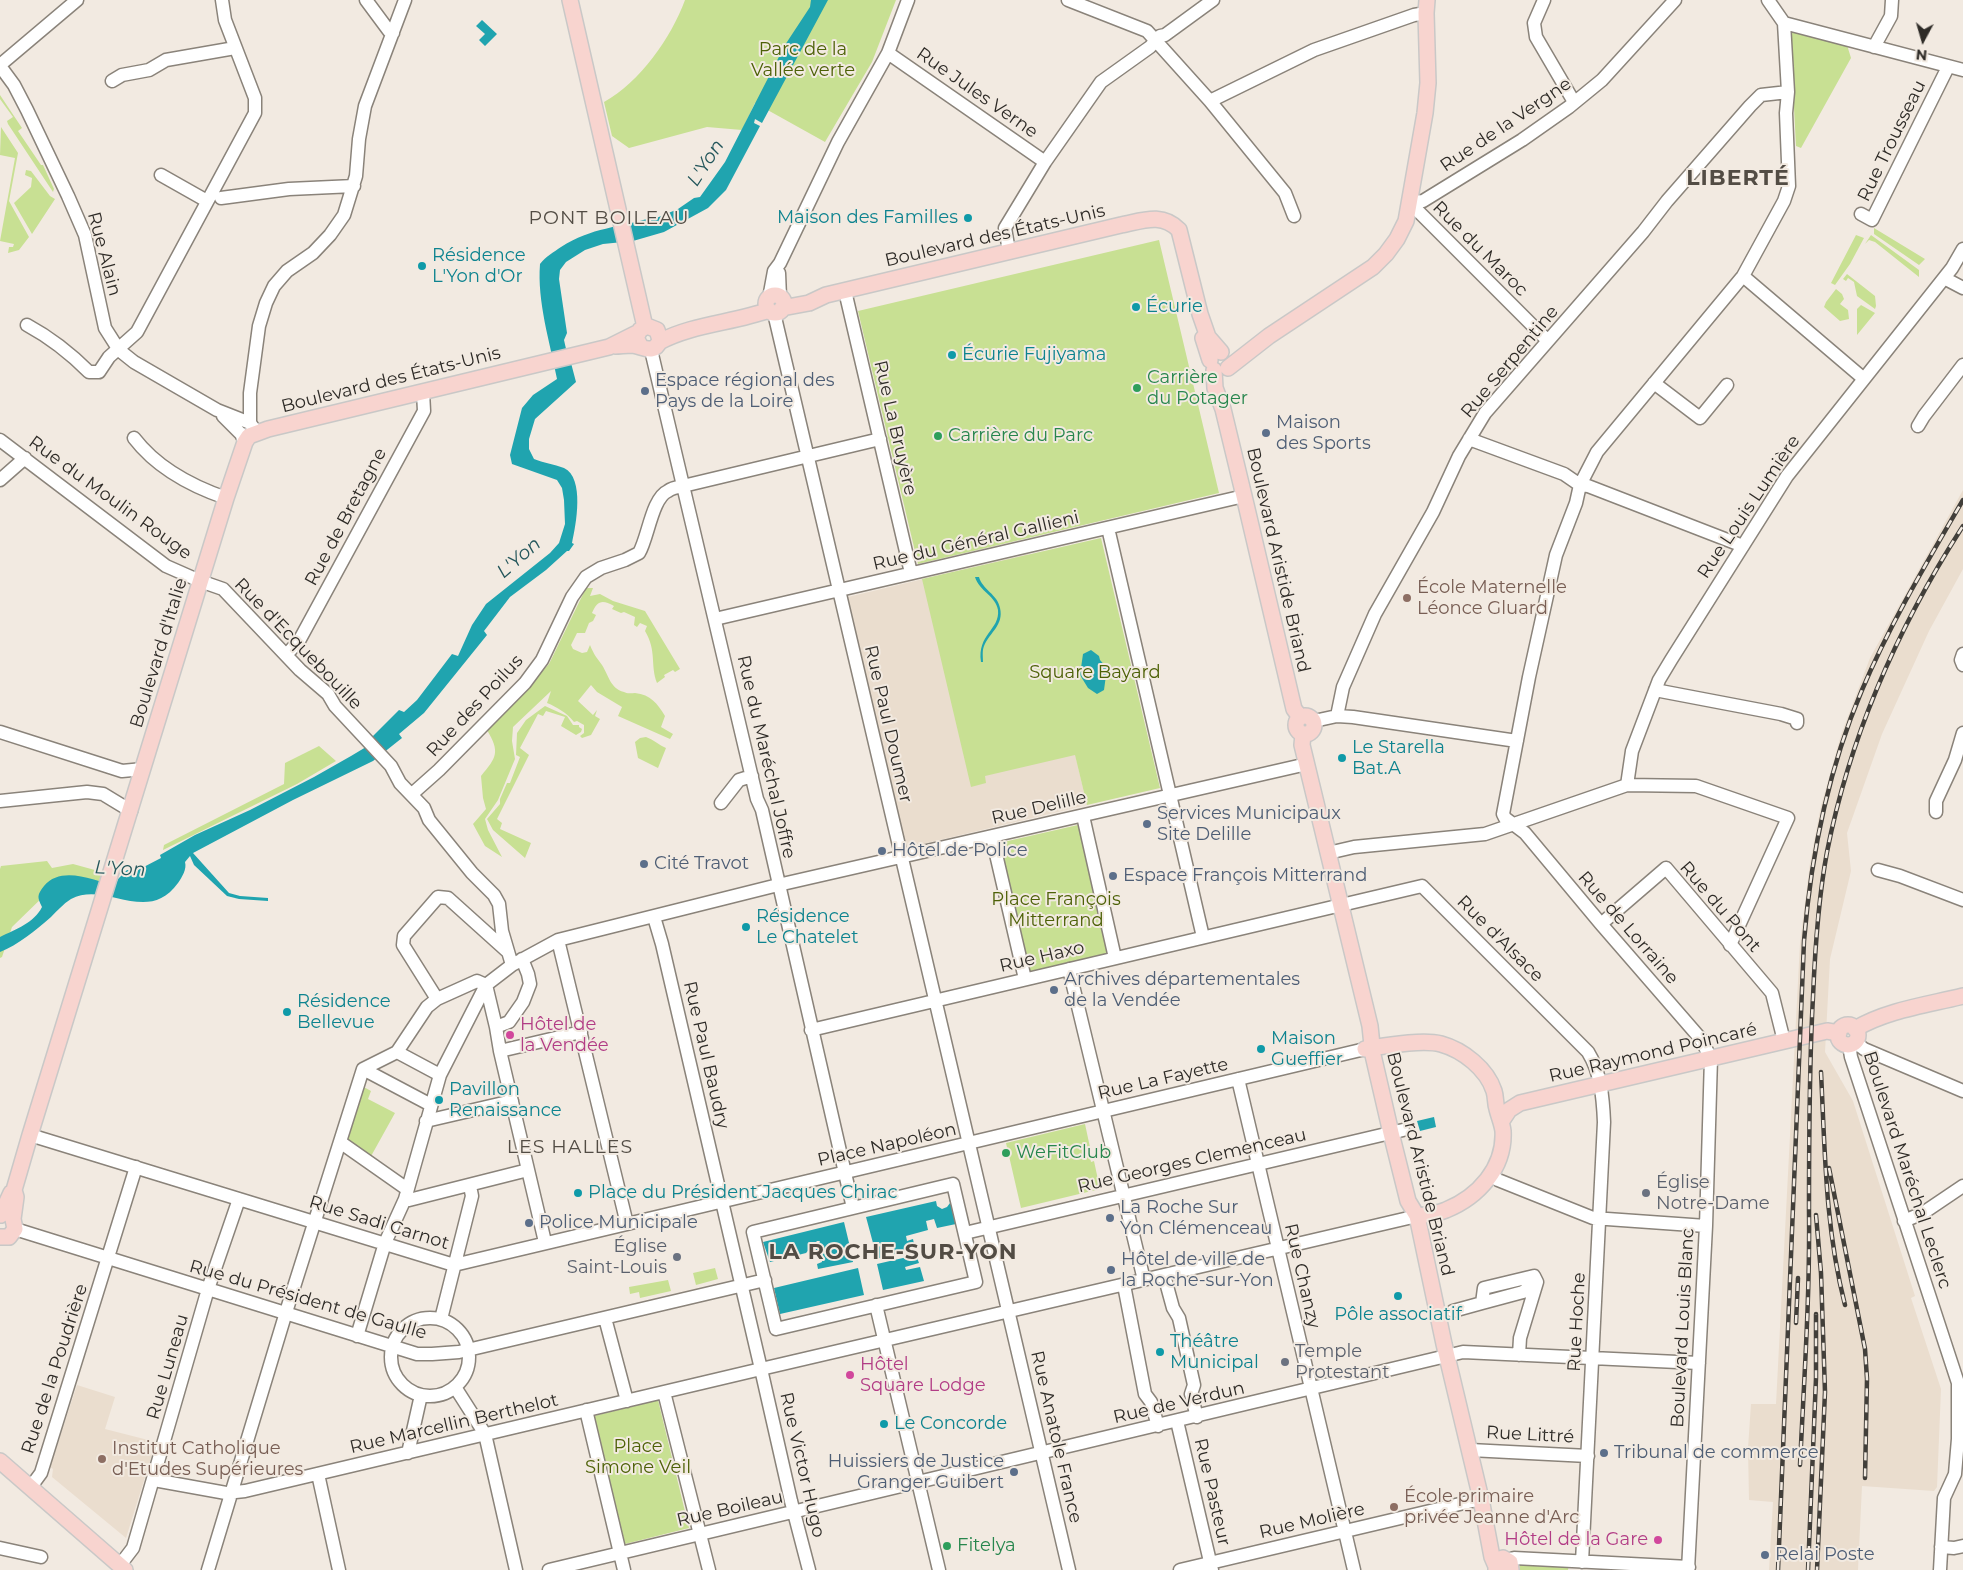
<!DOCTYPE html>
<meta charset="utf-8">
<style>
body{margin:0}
#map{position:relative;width:1963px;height:1570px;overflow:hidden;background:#f2eae1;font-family:Montserrat,sans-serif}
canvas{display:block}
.north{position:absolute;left:1898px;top:15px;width:50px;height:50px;-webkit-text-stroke:4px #f2eae1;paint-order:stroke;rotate:186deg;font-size:14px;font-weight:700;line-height:20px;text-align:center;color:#2e2b27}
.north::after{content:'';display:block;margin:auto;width:18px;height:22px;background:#2e2b27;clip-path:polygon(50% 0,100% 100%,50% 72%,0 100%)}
</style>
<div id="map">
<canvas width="1963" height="1570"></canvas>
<div class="north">N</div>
</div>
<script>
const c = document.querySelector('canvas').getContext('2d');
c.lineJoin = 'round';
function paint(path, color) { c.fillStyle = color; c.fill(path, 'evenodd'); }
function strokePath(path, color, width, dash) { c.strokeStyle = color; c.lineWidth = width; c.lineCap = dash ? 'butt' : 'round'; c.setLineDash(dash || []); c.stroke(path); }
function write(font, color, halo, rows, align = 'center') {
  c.font = font + ' Montserrat,sans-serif'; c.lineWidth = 4; c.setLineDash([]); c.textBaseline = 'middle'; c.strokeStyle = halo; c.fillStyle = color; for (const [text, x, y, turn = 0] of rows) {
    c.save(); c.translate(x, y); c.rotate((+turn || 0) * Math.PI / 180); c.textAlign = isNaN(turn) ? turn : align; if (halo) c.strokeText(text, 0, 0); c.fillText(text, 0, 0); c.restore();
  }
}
const built = new Path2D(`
 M1963,490v79l-34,62 -47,103 -35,99 4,38 -21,88 -5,93 28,49 62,195 -4,2 30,91 -4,98 -3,4 -72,-5 -4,84h-89l4,-68 -24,-2 -1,-52 3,-44h25l24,-461 10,-80 11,-57 20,-71 29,-77z
 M1028,554l59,251 -181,43 -58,-251z
 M77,1385l38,12 -10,32 51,13 -30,96 -74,-61 1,-8 -3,-2z`);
const green = new Path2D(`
 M685,0h211l-24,62 -47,80 -70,-39 -13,27 -35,-3 -78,21 -17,-12 -8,-34c36,-20 67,-64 81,-102z
 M1790,31l57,14 4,13 -50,90 -5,-2z
 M0,95l22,33 -4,3 23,34h2l11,24 -1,3 -45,-68 -1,-3 6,-4 -13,-18z
 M1,127l17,26 -9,48 20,36 -10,13 -11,3 1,-6h4l1,-3 -14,-3 15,-83 -15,-3z
 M26,170l5,1 19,25 5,3 -23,35 -18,-31 17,-16 1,-9 -7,-3z
 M1874,228l51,31 -6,6 -45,-31z
 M1856,235l8,3 -14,26 -15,21 -4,-2z
 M1871,235l48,35v7l-44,-35 -6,-2 -4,4z
 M1159,240l60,253 -301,71 -60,-253z
 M1847,274l28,22 1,10 -1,3 -18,-13 -3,-14 -6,-4 -2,3 -3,-2z
 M1836,289l6,5 2,5 -4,5 8,6 1,9 -9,2 -16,-14 2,-5z
 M1861,305l14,8 -18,22v-26z
 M1101,538l59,250 -73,17 -12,-50 -90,21 1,7 -15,4 -49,-208z
 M586,588h7l-3,8 10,-2 13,7 32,10 35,58 -5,3 -2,-2 -9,5 1,2 -8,6c-7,-18 0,-32 -12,-52l2,-5 -7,-3 -3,4 -3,-2 1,-8 -11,-5 -3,1 -9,-4 2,-3c-12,-7 -17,-5 -22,7l4,2 -3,6 -4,2 -4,10h-8l-6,12 2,4 9,4 5,-1 3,-7c4,10 7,13 12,20 7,11 8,23 22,27 3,2 8,1 11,1 16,2 22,10 30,23l-4,11 12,7 -3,5 -52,-23 4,-9 -25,-15 -6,-7 -13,16 15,14 4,-5 -2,6 5,3 -9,16 -9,3 -2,-2 4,-3v-8l-7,-4 -3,1c-7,-9 -17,-15 -27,-19l4,-12 -38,36 -1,14 3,18 -17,41 -13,19 3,11 14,27 -17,-11 -12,-22 13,-15 -3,-11 -2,-22c16,-19 19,-24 6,-46l62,-66z
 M545,706l22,10 6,9h6v2l3,2 -1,3 -5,3 -15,-9 4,-9 -19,-6 -3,5 -5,-2 -18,34 9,7 -32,64 5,4 -2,6 31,14 -6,15 -32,-28 -6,-11 13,-15v-5l7,-16h3l10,-26 -4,-2 1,-22 9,-13z
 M646,737c8,3 13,8 20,11l-8,20 -20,-10 -3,-16 5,-4z
 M319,746l17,15 -39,23 -134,66 1,-5 120,-61 1,-21z
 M1078,825l30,130 -79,18 -30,-130z
 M47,861l5,7 21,-4 29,8 -4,12 -49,7 -37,36 -10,30 -2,1v-89l1,-3z
 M362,1086l9,5 -3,8 27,14 -25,45 -26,-16z
 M1085,1124l6,28 -2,1 2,9 3,-1 6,28 -79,19 -15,-65z
 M715,1268l3,11 -22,6 -3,-12z
 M668,1280l3,11 -31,7 -1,-6 -9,2 -1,-7z
 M658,1400l31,128 -64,16 -31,-128z
 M1519,1564h50l-1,6h-48z`);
const water = new Path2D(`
 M811,0h17l-66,123 -7,-4 -1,4 6,3 -34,64 -18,18 -44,24 -31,9 -30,3 -18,6 -19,12 -6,8 -1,9 8,54 -3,7 5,22 2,1 5,19 -41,37 -6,20v10l5,10c9,4 20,5 30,9 21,10 12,57 8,75l2,1 -5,7h-2l-21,19 -36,27 -26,34 3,4 -63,78 -25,21 3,4 -29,23 -80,39 -100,53 36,40 11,3 28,2v3l-29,-2 -12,-3 -33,-31 -4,-9 -5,6c2,7 -3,15 -7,21 -31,43 -72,-3 -107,16 -8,5 -14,12 -20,18 -15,13 -33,28 -51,35v-15c16,-8 34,-14 42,-30 -5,-10 -5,-12 2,-21 17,-21 50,-6 71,0l3,-7 9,-9 9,1 25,-13 -1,-3 35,-20 55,-25 64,-33 37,-21 15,-9 6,-10 27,-27 5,2 13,-12 35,-46 6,2 14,-31 14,-21 64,-51 9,-10 6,-19 -1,-24 -2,-12 -5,-8 -45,-16 -2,-9 12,-47 11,-13 24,-16c-7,-37 -20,-77 -17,-115 6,-8 14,-12 21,-17 31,-20 58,-19 92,-30l1,2 24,-10 16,-11 6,-1 25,-35 60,-117 25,-38z
 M482,20l15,14 -12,12 -6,-6 6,-6 -9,-8z
 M975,577h4c3,12 19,18 21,31 4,17 -10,24 -16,38 -2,5 -1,10 -1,16h-2c-4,-28 19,-32 17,-52 -2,-14 -19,-19 -23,-33z
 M1091,650l8,6 1,4 7,8 -3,22 -7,4 -9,-6 -8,-13 3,-21z
 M1434,1117l2,10 -16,4 -3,-10z
 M949,1198h1l6,26 -19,4 -3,-9 -8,2 2,9 -22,6 1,5 6,-2 2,10 -39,10 -2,-11 7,-2 -2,-4 -6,1 -7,-26 70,-16 1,5 5,3 5,-2 3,-4z
 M844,1222l6,25 -5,1 2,7 5,1 1,6 -35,7 -1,-5 5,-2 -1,-8 -8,1 7,-14h-3l-11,12 -36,9 -7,-20z
 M916,1255l3,8 -14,4 1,3 14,-3 4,14 -41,9 -6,-26z
 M858,1268l6,27 -84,19 -6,-26z`);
const minor = new Path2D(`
 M366,0l23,31 4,2
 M1068,0l79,31 63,70 75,92 9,23
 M1544,0l-10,23 2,14 38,65
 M1784,23l179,47
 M1874,47l17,-31 1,-16
 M888,53l157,109
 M0,65l77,-65
 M0,66l14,19 13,25 41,86 17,39 20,93 14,22 15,12 83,48 33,13 7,10
 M112,81l10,-6 27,-5 17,-10 69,-12
 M1210,101l104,-51 100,-35 12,-2
 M161,175l46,26
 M221,198l68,-9 65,-3
 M1410,203l13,-2 99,-61 47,-33 33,-27 73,-80
 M1410,203l138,138
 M1861,214l11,6 76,-153
 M1009,251l-4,-23 40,-66 56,-80 49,-35 10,-11 5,-1 48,-35
 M779,273l1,24
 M1743,276l121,103
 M1944,278l19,10
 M845,291l66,282
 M769,298l5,-27 6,-8 58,-121 50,-89 20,-53
 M774,313l295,1257
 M27,325c24,13 43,28 62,47h10l10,-15 28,-25 118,-219v-15l-30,-78 -3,-20
 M651,350l106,449 5,11 91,398
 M1654,383l46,35 27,-33
 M223,416l18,18 4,8
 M250,423v-30l9,-67 7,-23 8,-17 13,-15 26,-18 17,-18 14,-20 12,-39 3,-37 6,-33 40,-106
 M1918,426l6,-10 39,-51
 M134,438c23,30 57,48 92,60
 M1469,439l95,35 16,11 8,1 155,60
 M0,440l166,126 34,15 23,8 77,81 28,24 7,12 56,60 9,17 24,25 5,12 43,53 22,22 5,9 3,27 10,34
 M0,480l25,-22
 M1108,528l95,409
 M715,619l529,-123
 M287,654l12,-13 125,-230 -1,-19
 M1963,654l-2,6 2,5
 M1655,690l126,24 16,5v4
 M1337,716l6,-29 32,-73 58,-102 26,-56 26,-43 158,-181 24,-31 83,-95 11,-11 27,-3
 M1314,721l23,-5 16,1 164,24
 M0,732l122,39 21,-2
 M1627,785l5,-34 27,-71 12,-20 116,-184 165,-208 11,-19
 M412,794l27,-24 86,-87 17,-23 30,-63 14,-20 15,-9 24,-8 14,-7c9,-15 13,-55 29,-62 4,-3 10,-4 15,-5l197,-47
 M0,801l87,-9 16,2 28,17
 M721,803l18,-23 13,-4
 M1936,812v-11l19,-41 8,-27
 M1083,816l32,142
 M992,837l33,142
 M1328,853l26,-6 131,-13 142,-49 69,1 92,32 -58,127
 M1878,870l22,6 63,24
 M654,917l8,27 99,425 656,-153
 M1601,924l65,-56 106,125 12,48
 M558,940l69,284
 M1069,969l75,311
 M486,985l10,42 4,24 45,191
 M437,999l-34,-54 1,-9 34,-39 10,1 60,54
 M496,1027l13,-5 14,-20 7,-18 -2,-10 -6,-15
 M811,1030l611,-144 166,166c13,21 15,46 16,70l-22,440
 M1855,1042l9,7 99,42
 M1849,1045l2,12 107,326v56l-3,35 -11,24 -4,72
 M500,1051l81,-19
 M397,1052l30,-45 10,-8 40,-18 9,4
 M397,1052l-34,17 68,36
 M440,1075l46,-90 26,-20 46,-25 220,-55 529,-121
 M1238,1079l116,491
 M426,1121l86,-20
 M30,1135l424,130 911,-216
 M340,1142l67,47
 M1491,1175l7,5 95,38 113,8
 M953,1184l23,98 -200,47 -23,-97z
 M405,1199l4,1 119,-30
 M1904,1221l19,-8 40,-27
 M15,1229l402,125h15l27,-2 306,-72
 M965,1233l438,-103
 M1164,1275l9,33 6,10 15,67 -3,9 6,23
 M1124,1285l21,109 6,8 7,24
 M1482,1303l41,-11 14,-10
 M876,1305l63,265
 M1453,1311l29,-8 2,-15 50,-12 3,6 -17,56 -1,17
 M391 1357a39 39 0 1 1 78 0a39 39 0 1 1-78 0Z
 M605,1318l22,83
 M441,1319l31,-123 -2,-10
 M357,1336l28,-93 20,-44 35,-124 -43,-23
 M455,1387l30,47 31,136
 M664,1392l45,178
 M586,1410l38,160
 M1177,1421l35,149
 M1470,1450l118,6
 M408,1453l13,-58
 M318,1474l21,96
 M154,1480l72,13 19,-2 516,-122 30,132 18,69
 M30,1488l11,-15 95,-306
 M1941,1547l13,1 9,-2
 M0,1548l41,9
 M1509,1560l5,-2 175,9
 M120,1565l13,-17 75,-259 31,-90
 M208,1570l79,-261 76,-240
 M549,1570l914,-218 236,11
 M1180,1570l301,-71
 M1688,1570l18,-344 5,-168 -11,-20 -99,-114 -76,-91 -20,-15 -2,-4 26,-137 27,-122 20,-52 4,-18 17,-33 146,-176 41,-75 5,-15 -3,-73 2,-21 -4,-69 -16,-23`);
const major = new Path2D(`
 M570,0l75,327
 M766 304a9 9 0 1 1 18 0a9 9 0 1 1-18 0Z
 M782,308l27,-5 17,-8 295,-70c21,-4 41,-13 58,5l21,84 8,23 13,15
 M1203,338l7,22
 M659,342c34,-18 74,-19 110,-32
 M615,346c5,0 11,-1 17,-1 11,1 22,11 28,-5l-3,-10 -10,-4 -7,4 -4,8 5,9
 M1228,368l41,-32 104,-69 13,-13 11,-15 9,-18 19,-108 3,-30 -2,-70 1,-13
 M1214,370l1,18 8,21 21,87 50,213 6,8
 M1296 725a9 9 0 1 1 18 0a9 9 0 1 1-18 0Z
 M1303,734l-1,11 68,281 3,29 18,78 17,68 9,15 27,128 37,155 11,58 3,7
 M1838 1035a10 10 0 1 1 20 0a10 10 0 1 1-20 0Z
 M1855,1029c32,-19 72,-24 108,-33
 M1365,1049c20,-3 57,-10 76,-5 22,6 46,25 53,47 2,6 1,12 3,18 2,8 5,14 6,22 2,37 -25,66 -57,79 -9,4 -20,5 -29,6
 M1501,1122l8,-12 11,-7 307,-72 12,2
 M1,1215l10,-22
 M0,1237h9l6,-8 -2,-10 3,-22 -2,-7 16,-55 196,-637 19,-56 4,-6 19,-7 341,-82 28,-14
 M0,1461l125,109
 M1496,1570v-9l7,-3 7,4 1,8`);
const rail = new Path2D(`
 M1821,1072c4,79 4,155 24,233
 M1829,1168l36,181 2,30 -2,99
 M1816,1215l5,58 4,119 -8,178
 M1796,1323l2,-45
 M1800,1465c4,-85 10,-169 9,-253 0,-72 0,-143 4,-215 2,-48 5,-97 14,-145 23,-117 71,-225 136,-326
 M1778,1570l26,-629c7,-86 24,-171 58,-251 28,-66 65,-128 101,-190
 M1808,1570l8,-192v-64`);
const markers = [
 [968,218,5,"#0f9aa8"],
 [422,266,5,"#0f9aa8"],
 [1136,307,5,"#0f9aa8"],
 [952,355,5,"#0f9aa8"],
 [1137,388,5,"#2e9e5b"],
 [645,391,5,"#5c6f8a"],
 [1266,433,5,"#5c6f8a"],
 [938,436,5,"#2e9e5b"],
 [1407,598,5,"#8d6e63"],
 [1342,758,5,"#0f9aa8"],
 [1147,824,5,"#5c6f8a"],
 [882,851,5,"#5c6f8a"],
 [644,864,5,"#5c6f8a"],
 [1113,876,5,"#5c6f8a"],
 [746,927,5,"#0f9aa8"],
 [1054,990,5,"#5c6f8a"],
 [287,1012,5,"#0f9aa8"],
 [510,1035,5,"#d1479c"],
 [1261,1049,5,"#0f9aa8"],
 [439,1100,5,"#0f9aa8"],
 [1006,1153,5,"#2e9e5b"],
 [578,1193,5,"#0f9aa8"],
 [1646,1193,5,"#6b7280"],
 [1110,1218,5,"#5c6f8a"],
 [529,1223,5,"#5c6f8a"],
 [677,1257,5,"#6b7280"],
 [1111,1270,5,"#5c6f8a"],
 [1398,1296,5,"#0f9aa8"],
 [1160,1352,5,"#0f9aa8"],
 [1285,1362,5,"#6b7280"],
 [850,1375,5,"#d1479c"],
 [884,1424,5,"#0f9aa8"],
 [1604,1453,5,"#5c6f8a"],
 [102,1459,5,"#8d6e63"],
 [1014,1472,5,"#5c6f8a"],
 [1394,1507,5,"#8d6e63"],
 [1658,1540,5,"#d1479c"],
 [947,1546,5,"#2e9e5b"],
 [1765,1555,5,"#5c6f8a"]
];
const parkNames = [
 ["Parc de la",803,50],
 ["Vallée verte",803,71],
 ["Square Bayard",1095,673],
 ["Place François",1056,900],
 ["Mitterrand",1056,921],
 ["Place",638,1447],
 ["Simone Veil",638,1468]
];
const streetNames = [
 ["Rue Jules Verne",977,93,35],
 ["Rue de la Vergne",1506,125,-34],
 ["Rue Trousseau",1892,141,-64],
 ["Boulevard des États-Unis",995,236,-13],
 ["Rue du Maroc",1480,249,45],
 ["Rue Alain",104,254,75],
 ["Rue Serpentine",1510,362,-50],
 ["Boulevard des États-Unis",391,380,-14],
 ["Rue La Bruyère",895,428,77],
 ["Rue du Moulin Rouge",110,498,36],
 ["Rue Louis Lumière",1749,507,-56],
 ["Rue de Bretagne",346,517,-62],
 ["Rue du Général Gallieni",976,541,-13],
 ["Boulevard Aristide Briand",1278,560,77],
 ["Rue d'Ecquebouille",298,644,46],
 ["Boulevard d'Italie",159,653,-73],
 ["Rue des Poilus",475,706,-47],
 ["Rue Paul Doumer",888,724,77],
 ["Rue du Maréchal Joffre",766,757,77],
 ["Rue Delille",1039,808,-13],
 ["Rue du Pont",1720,907,49],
 ["Rue de Lorraine",1628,928,49],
 ["Rue d'Alsace",1500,939,45],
 ["Rue Haxo",1042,957,-13],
 ["Rue Raymond Poincaré",1653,1053,-13],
 ["Rue Paul Baudry",706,1055,77],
 ["Rue La Fayette",1163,1079,-13],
 ["Place Napoléon",887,1145,-13],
 ["Rue Georges Clemenceau",1192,1161,-13],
 ["Boulevard Aristide Briand",1420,1164,76],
 ["Boulevard Maréchal Leclerc",1907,1170,72],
 ["Rue Sadi Carnot",379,1223,17],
 ["Rue Chanzy",1302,1276,77],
 ["Rue du Président de Gaulle",308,1300,16],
 ["Rue Hoche",1577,1322,-87],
 ["Boulevard Louis Blanc",1683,1328,-87],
 ["Rue Luneau",168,1367,-74],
 ["Rue de la Poudrière",55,1369,-72],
 ["Rue de Verdun",1179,1403,-13],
 ["Rue Marcellin Berthelot",454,1424,-13],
 ["Rue Littré",1530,1435,3],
 ["Rue Anatole France",1056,1437,77],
 ["Rue Victor Hugo",802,1465,77],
 ["Rue Pasteur",1212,1492,77],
 ["Rue Boileau",730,1509,-13],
 ["Rue Molière",1312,1521,-13]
];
const cultureNames = [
 ["Maison des Familles",958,218,"right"],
 ["Résidence",432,256],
 ["L'Yon d'Or",432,277],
 ["Écurie",1146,307],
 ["Écurie Fujiyama",962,355],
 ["Le Starella",1352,748],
 ["Bat.A",1352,769],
 ["Résidence",756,917],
 ["Le Chatelet",756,938],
 ["Résidence",297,1002],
 ["Bellevue",297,1023],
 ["Maison",1271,1039],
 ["Gueffier",1271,1060],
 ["Pavillon",449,1090],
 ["Renaissance",449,1111],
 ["Place du Président Jacques Chirac",588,1193],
 ["Pôle associatif",1398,1315,"center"],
 ["Théâtre",1170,1342],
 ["Municipal",1170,1363],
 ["Le Concorde",894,1424]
];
const leisureNames = [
 ["Carrière",1147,378],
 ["du Potager",1147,399],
 ["Carrière du Parc",948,436],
 ["WeFitClub",1016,1153],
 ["Fitelya",957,1546]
];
const serviceNames = [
 ["Espace régional des",655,381],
 ["Pays de la Loire",655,402],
 ["Maison",1276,423],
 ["des Sports",1276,444],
 ["Services Municipaux",1157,814],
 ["Site Delille",1157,835],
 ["Hôtel de Police",892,851],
 ["Cité Travot",654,864],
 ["Espace François Mitterrand",1123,876],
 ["Archives départementales",1064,980],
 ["de la Vendée",1064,1001],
 ["La Roche Sur",1120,1208],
 ["Yon Clémenceau",1120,1229],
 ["Police Municipale",539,1223],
 ["Hôtel de ville de",1121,1260],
 ["la Roche-sur-Yon",1121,1281],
 ["Tribunal de commerce",1614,1453],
 ["Huissiers de Justice",1004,1462,"right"],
 ["Granger Guibert",1004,1483,"right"],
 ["Relai Poste",1775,1555]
];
const educationNames = [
 ["École Maternelle",1417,588],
 ["Léonce Gluard",1417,609],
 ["Institut Catholique",112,1449],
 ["d'Etudes Supérieures",112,1470],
 ["École primaire",1404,1497],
 ["privée Jeanne d'Arc",1404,1518]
];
const hotelNames = [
 ["Hôtel de",520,1025],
 ["la Vendée",520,1046],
 ["Hôtel",860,1365],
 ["Square Lodge",860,1386],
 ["Hôtel de la Gare",1648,1540,"right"]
];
const worshipNames = [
 ["Église",1656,1183],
 ["Notre-Dame",1656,1204],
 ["Église",667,1247,"right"],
 ["Saint-Louis",667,1268,"right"],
 ["Temple",1295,1352],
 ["Protestant",1295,1373]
];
const waterNames = [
 ["L'Yon",706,163,-57],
 ["L'Yon",519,558,-41],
 ["L'Yon",120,869,3]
];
const neighbourhoodNames = [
 ["PONT BOILEAU",609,218],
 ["LES HALLES",570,1147]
];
const districtNames = [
 ["LIBERTÉ",1738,179],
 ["LA ROCHE-SUR-YON",893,1253]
];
paint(built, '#eaddce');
paint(green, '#c8e093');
paint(water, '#20a4af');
strokePath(minor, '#8a837a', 15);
strokePath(major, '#c9c8c7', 18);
strokePath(minor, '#fff', 12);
strokePath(major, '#f8d4cf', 15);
strokePath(rail, '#423f3a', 4.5);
strokePath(rail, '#f2eae1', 2.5, [8]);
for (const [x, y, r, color] of markers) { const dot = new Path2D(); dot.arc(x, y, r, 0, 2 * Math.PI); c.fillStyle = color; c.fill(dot); strokePath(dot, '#f2eae1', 2); }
write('18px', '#4d6107', '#f2eae1', parkNames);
write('18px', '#2e2b27', '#f2eae1', streetNames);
write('18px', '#0d838f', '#f2eae1', cultureNames, 'left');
write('18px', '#27864d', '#f2eae1', leisureNames, 'left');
write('18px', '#4e5e75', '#f2eae1', serviceNames, 'left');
write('18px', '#785e54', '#f2eae1', educationNames, 'left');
write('18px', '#b23c85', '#f2eae1', hotelNames, 'left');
write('18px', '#5b616d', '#f2eae1', worshipNames, 'left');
write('italic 19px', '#23565b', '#f2eae1', waterNames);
c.letterSpacing = '1px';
write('19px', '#524c44', '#f2eae1', neighbourhoodNames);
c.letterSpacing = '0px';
c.letterSpacing = '1px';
write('bold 22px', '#524c44', '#f2eae1', districtNames);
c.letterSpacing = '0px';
</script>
